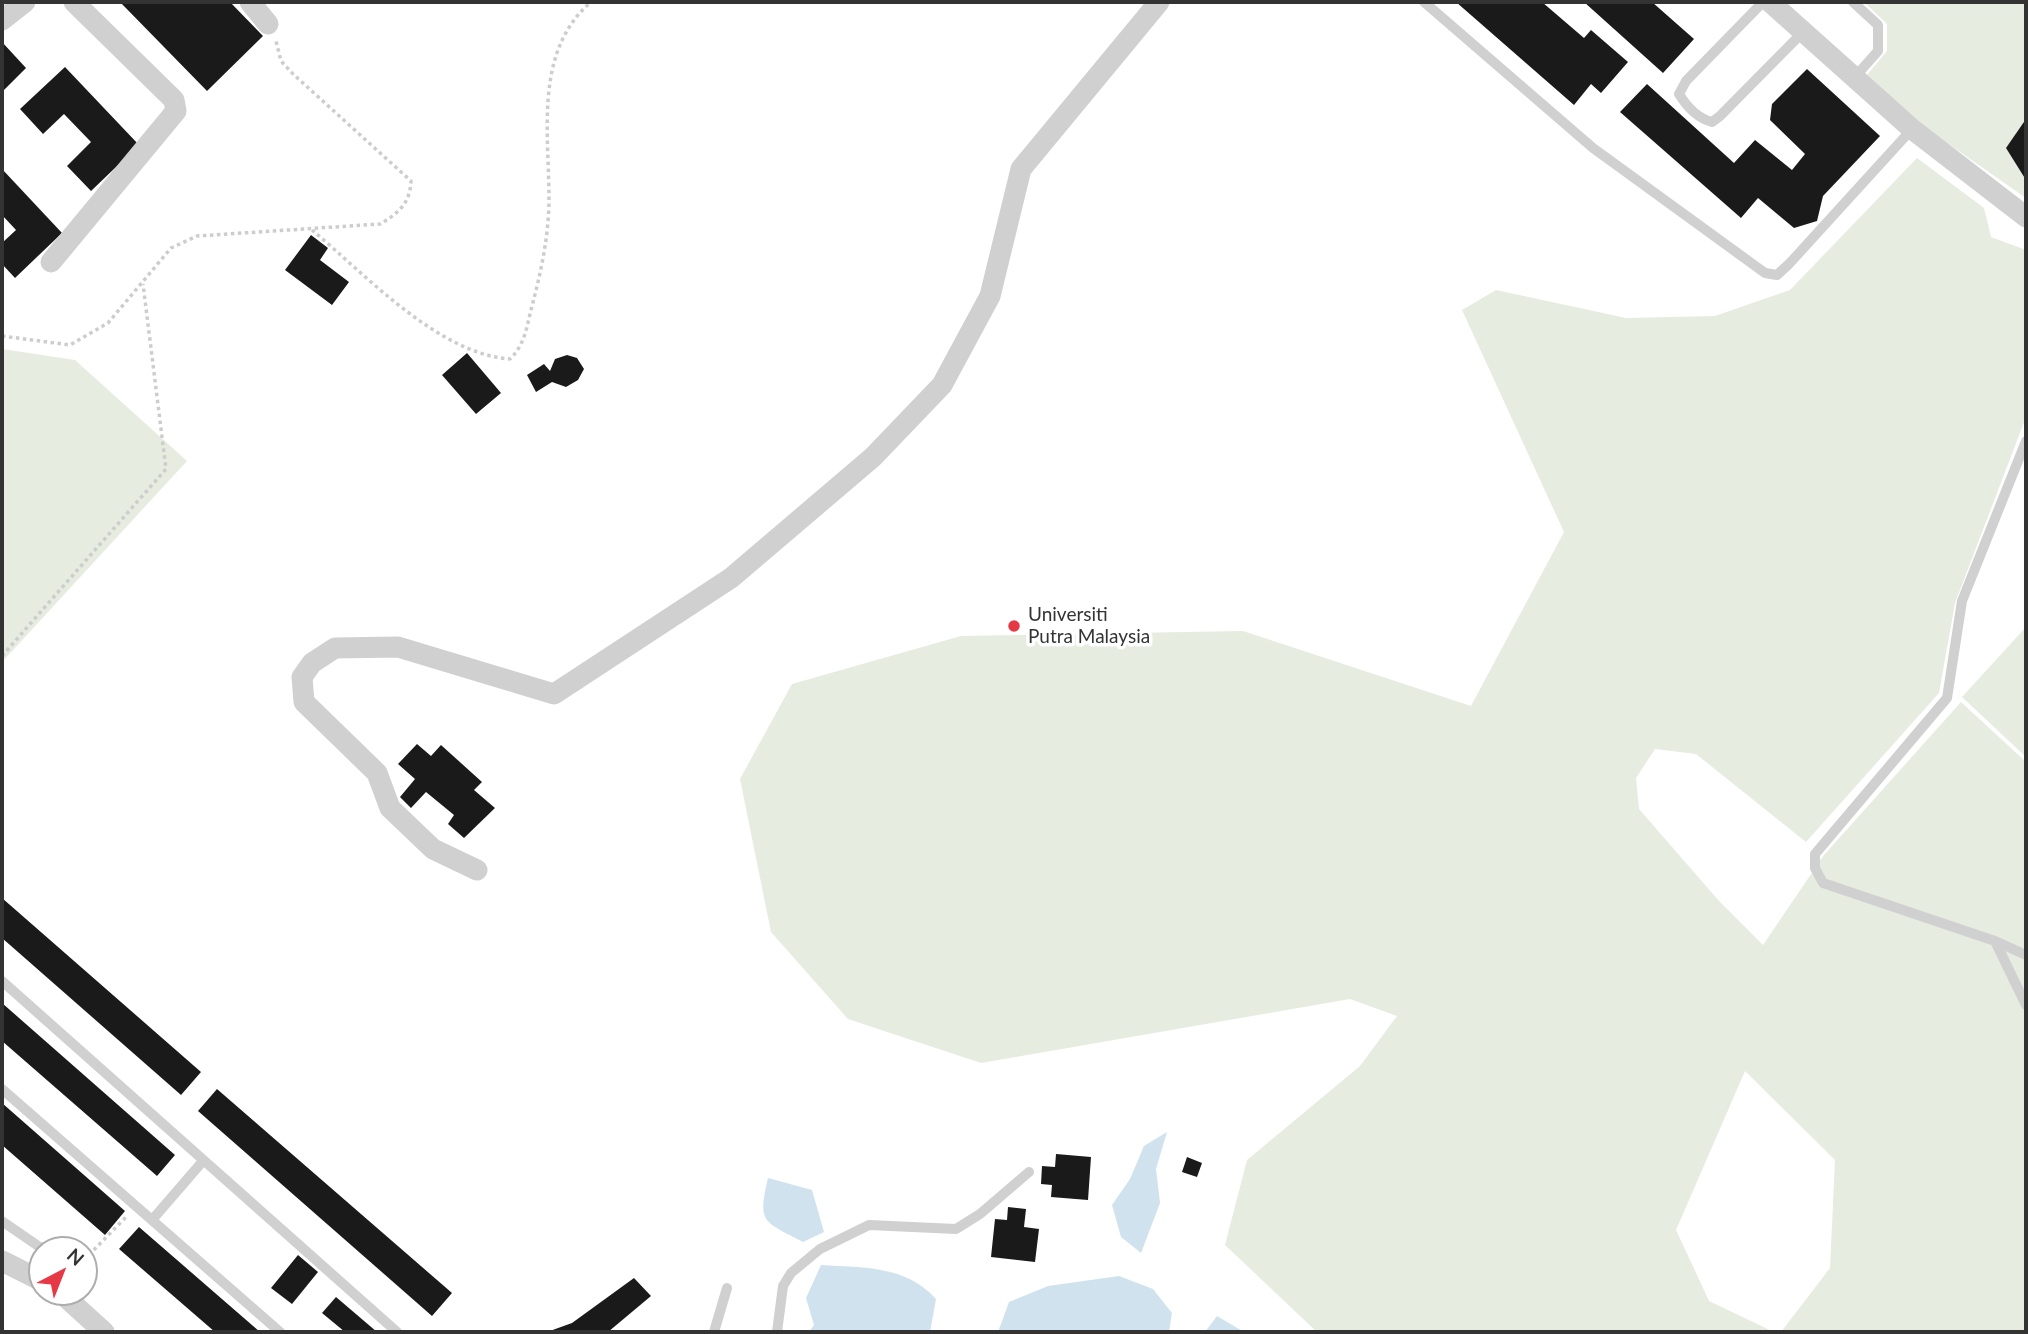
<!DOCTYPE html>
<style>
body{margin:0}
#map{position:relative;width:2028px;height:1334px;overflow:hidden;background:#fff;font-family:Lato,sans-serif}
canvas{display:block}
.frame{position:absolute;inset:0;border:4px solid #333;pointer-events:none}
.north{position:absolute;left:28px;top:1236px;width:70px;height:70px;box-sizing:border-box;background:#fff;border:2px solid #adadad;border-radius:50%;rotate:42deg;font-size:19px;font-weight:700;line-height:28px;text-align:center;color:#333}
.north::after{content:'';display:block;margin:auto;width:24px;height:32px;background:#e63946;clip-path:polygon(50% 0,100% 100%,50% 72%,0 100%)}
</style>
<div id="map">
<canvas width="2028" height="1334"></canvas>
<div class="frame"></div>
<div class="north">N</div>
</div>
<script>
const c = document.querySelector('canvas').getContext('2d');
c.lineJoin = 'round';
function paint(path, color) { c.fillStyle = color; c.fill(path, 'evenodd'); }
function strokePath(path, color, width, dash) { c.strokeStyle = color; c.lineWidth = width; c.lineCap = dash ? 'butt' : 'round'; c.setLineDash(dash || []); c.stroke(path); }
function write(font, color, halo, rows, align = 'center') {
  c.font = font + ' Lato,sans-serif'; c.lineWidth = 7; c.setLineDash([]); c.textBaseline = 'middle'; c.strokeStyle = halo; c.fillStyle = color; for (const [text, x, y, turn = 0] of rows) {
    c.save(); c.translate(x, y); c.rotate((+turn || 0) * Math.PI / 180); c.textAlign = isNaN(turn) ? turn : align; if (halo) c.strokeText(text, 0, 0); c.fillText(text, 0, 0); c.restore();
  }
}
const green = new Path2D(`
 M1864,2h162v196l-106,-74 -53,-49 20,-24v-27z
 M1917,158l67,50 7,29 35,13v167l-71,186 -16,90 -133,149 -110,-88 -41,-5 -19,29 3,31 80,92 44,44 61,-90 137,-153 65,60v570h-245l49,-64 5,-108 -90,-89 -69,159 33,71 65,31h-457l-92,-87 22,-85 113,-94 37,-50 -47,-17 -369,64 -133,-44 -77,-87 -31,-153 52,-95 169,-48 282,-5 228,75 93,-174 -102,-222 34,-20 130,28 89,-2 75,-26z
 M2,349l73,11 112,101 -185,201z
 M2026,627v130l-64,-60z`);
const water = new Path2D(`
 M1167,1132l-11,37 4,34 -19,50 -20,-16 -9,-32 18,-26 14,-33z
 M768,1178l44,12 12,42 -21,10c-39,-21 -46,-18 -35,-64z
 M821,1265c42,3 85,0 115,34l-6,33h-121l5,-7 -8,-27z
 M1119,1276l34,13 19,24 -3,19h-171l11,-30 39,-16z
 M1217,1316l27,16h-39z`);
const building = new Path2D(`
 M120,2h110l33,34 -56,55z
 M1456,2h86l42,36 7,-8 37,32 -27,31 -10,-9 -17,21z
 M1584,2h68l42,37 -31,34z
 M2,42l24,26 -24,24z
 M65,67l74,78 -48,46 -24,-25 24,-24 -27,-28 -21,20 -23,-25z
 M1807,69l73,67 -57,60 -6,25 -23,7 -36,-30 -17,20 -121,-106 27,-28 87,79 21,-23 37,30 13,-16 -35,-34 2,-16z
 M2026,119v61l-20,-32z
 M2,169l60,64 -47,45 -13,-14v-21l14,-13 -14,-15z
 M311,235l17,13 -8,12 29,22 -17,23 -47,-35z
 M467,353l34,40 -25,21 -34,-39z
 M567,355l10,3 7,11 -6,11 -12,7 -14,-5 -16,10 -9,-17 17,-11 6,7 5,-12z
 M417,744l14,12 10,-11 41,37 -8,8 21,18 -31,30 -16,-14 6,-9 -28,-23 -15,16 -11,-11 15,-18 -17,-15z
 M2,898l199,174 -20,23 -179,-157z
 M2,1003l173,152 -18,21 -155,-135z
 M217,1089l235,204 -20,23 -234,-205z
 M2,1103l123,108 -20,24 -103,-90z
 M1056,1154l35,3 -3,43 -37,-3 1,-12 -11,-1 1,-18 13,1z
 M1187,1157l15,6 -5,14 -15,-5z
 M1008,1207l18,2 -2,18 15,2 -4,33 -44,-5 4,-38 12,1z
 M139,1227l121,105h-45l-96,-83z
 M298,1255l20,17 -26,32 -21,-16z
 M634,1278l17,18 -43,36h-61l25,-9z
 M336,1297l41,35h-32l-23,-19z`);
const path = new Path2D(`
 M312,230c53,44 126,124 198,129 15,-14 17,-34 22,-53 9,-34 17,-71 17,-107 0,-67 -15,-148 42,-197
 M2,336l68,9 38,-22 63,-75 26,-12 183,-12c19,-11 30,-21 31,-43l-118,-107 -12,-13 -5,-20
 M2,656l164,-187 -23,-185
 M84,1260l43,-44`);
const lane = new Path2D(`
 M1424,2l169,146 172,125 12,2 12,-11 123,-135
 M1763,2l-77,79 -7,13c8,13 18,24 33,28l8,-6 82,-83
 M1853,2l25,23v26l-24,27
 M2026,441l-64,160 -15,97 -132,156v14l8,15 172,58 31,14
 M1995,941l31,64
 M2,981l395,351
 M2,1089l278,243
 M152,1220l51,-59
 M2,1221l42,29
 M714,1332l13,-44
 M777,1332l6,-46 8,-13 29,-24 49,-24 87,4 24,-15 49,-42`);
const street = new Path2D(`
 M250,2l18,22
 M1770,2l142,127 114,88
 M2,20l23,-18
 M51,262l125,-151 -2,-11 -100,-98
 M477,870l-44,-21 -43,-41 -13,-35 -73,-71 -2,-25 10,-14 23,-15 63,-1 156,47 177,-116 142,-121 69,-72 48,-89 31,-127 138,-167
 M2,1261l40,20
 M60,1292l44,40`);
const markers = [
 [1014,626,7,"#e63946"]
];
const poiNames = [
 ["Universiti",1028,615],
 ["Putra Malaysia",1028,637]
];
paint(green, '#e6ecdf');
paint(water, '#cfe2ee');
paint(building, '#1a1a1a');
strokePath(path, '#cdcdcd', 3.5, [3.5, 3.5]);
strokePath(lane, '#d0d0d0', 10);
strokePath(street, '#d0d0d0', 21);
for (const [x, y, r, color] of markers) { const dot = new Path2D(); dot.arc(x, y, r, 0, 2 * Math.PI); c.fillStyle = color; c.fill(dot); strokePath(dot, '#fff', 2.5); }
write('19px', '#333', '#fff', poiNames, 'left');
</script>
